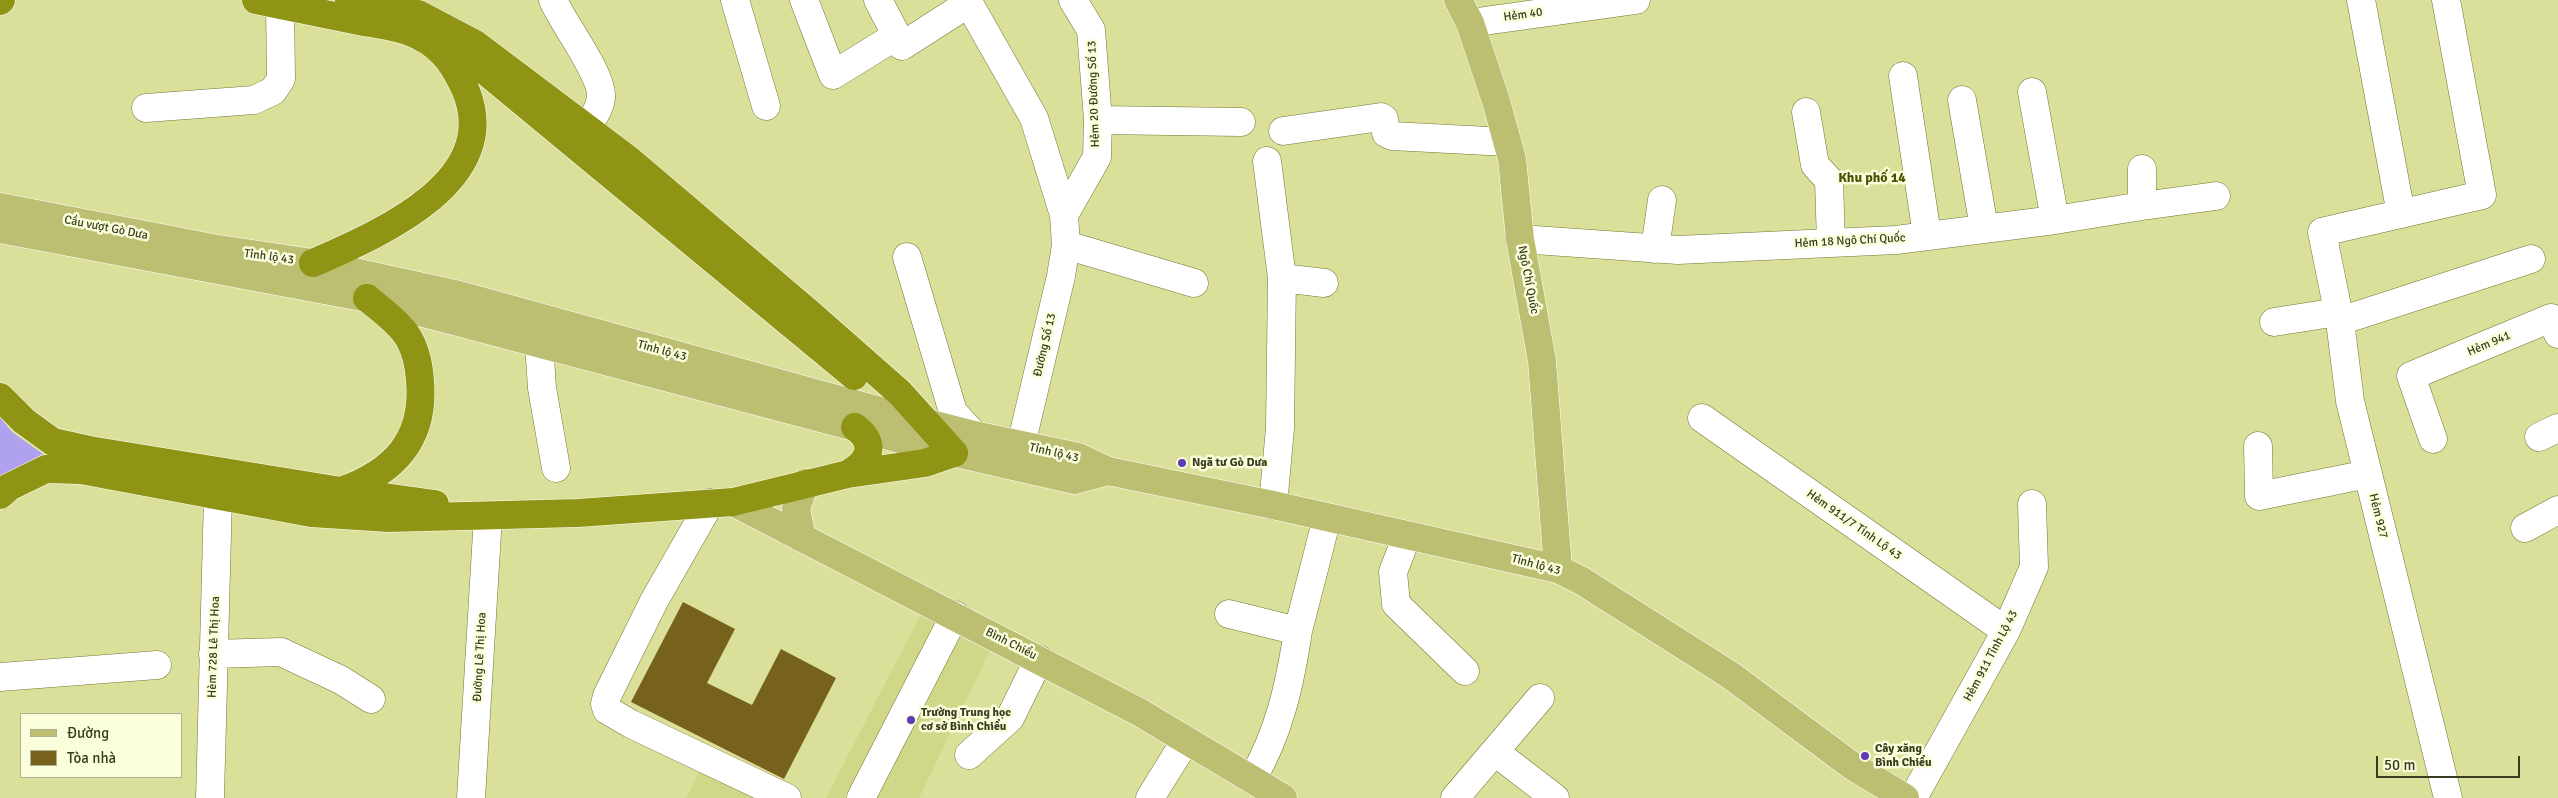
<!DOCTYPE html>
<meta charset="utf-8">
<style>
body{margin:0}
#map{position:relative;width:2558px;height:798px;overflow:hidden;background:#dae09a;font-family:Signika,sans-serif}
canvas{display:block}
.legend{position:absolute;left:20px;top:713px;width:162px;height:65px;box-sizing:border-box;background:#fafedb;border:1px solid #adb090;margin:0;padding:6px 9px;list-style:none;font-size:15px;color:#3a3c1f}
.legend li{display:flex;align-items:center;gap:10px;height:25px}
.legend b{width:25px;border:1px solid #adb090}
.scale{position:absolute;left:2376px;top:756px;width:144px;height:22px;box-sizing:border-box;border:2px solid #3a3c1f;border-top:0;padding-left:6px;font-size:15px;line-height:18px;white-space:nowrap;color:#3a3c1f;-webkit-text-stroke:4px #fafedb;paint-order:stroke}
</style>
<div id="map">
<canvas width="2558" height="798"></canvas>
<ul class="legend">
<li><b style="height:6px;background:#bcbf72"></b>Đường</li>
<li><b style="height:14px;background:#76621c"></b>Tòa nhà</li>
</ul>
<div class="scale">50 m</div>
</div>
<script>
const c = document.querySelector('canvas').getContext('2d');
c.lineJoin = 'round';
function paint(path, color) { c.fillStyle = color; c.fill(path, 'evenodd'); }
function strokePath(path, color, width, dash) { c.strokeStyle = color; c.lineWidth = width; c.lineCap = dash ? 'butt' : 'round'; c.setLineDash(dash || []); c.stroke(path); }
function write(font, color, halo, rows, align = 'center') {
  c.font = font + ' Signika,sans-serif'; c.lineWidth = 5; c.setLineDash([]); c.textBaseline = 'middle'; c.strokeStyle = halo; c.fillStyle = color; for (const [text, x, y, turn = 0] of rows) {
    c.save(); c.translate(x, y); c.rotate((+turn || 0) * Math.PI / 180); c.textAlign = isNaN(turn) ? turn : align; if (halo) c.strokeText(text, 0, 0); c.fillText(text, 0, 0); c.restore();
  }
}
const built = new Path2D(`
 M926,604l68,38 -75,156h-93z
 M707,756l83,42h-104z`);
const green = new Path2D(`
 M0,417l12,15 31,22 -43,24z`);
const building = new Path2D(`
 M683,602l52,27 -28,54 45,22 29,-56 55,29 -52,101 -153,-77z`);
const minor = new Path2D(`
 M553,0c9,22 50,75 48,97 -1,12 -8,21 -15,30
 M735,0l31,106
 M804,0l29,75 63,-39
 M878,0l24,46 67,-43
 M967,0l67,118 30,97 2,30 -5,31 -40,169
 M2361,0l40,214
 M2446,0l36,195 -160,37 18,89 10,80 98,397
 M1470,23l166,-23
 M1903,76l24,159
 M2032,92l23,128
 M1962,100l22,128
 M146,108l108,-8 19,-9 8,-12 -1,-74
 M1806,112l9,53 14,15 2,63
 M1098,120l143,2
 M1283,131l98,-14 3,2 2,14 6,3 115,6
 M1267,161l15,117
 M2142,206l74,-10
 M1064,215l33,-58 1,-37 -7,-90 -18,-30
 M1520,239l158,11 218,-10 159,-20 87,-14v-37
 M1066,245l128,38
 M1655,249l7,-49
 M907,257l46,155 21,23
 M2340,321l191,-62
 M2274,322l64,-10
 M539,343l3,45 14,80
 M1702,418l304,213
 M2539,437l19,-9
 M2433,439l-22,-63 140,-58 7,16
 M2258,446l1,50 109,-22
 M710,503l-56,98 -47,95 -2,8 2,6 24,14 156,74
 M1273,505l7,-77 2,-150 42,5
 M2525,528l33,-18
 M1407,536l-14,36 3,32 69,67
 M1229,614l69,17 29,-113
 M213,654l68,-2 60,28 30,19
 M0,677l157,-12
 M1495,752l60,46
 M969,755l41,-37 29,-59
 M1252,779c27,-45 38,-95 46,-148
 M210,798l8,-302
 M471,798l17,-282
 M861,798l94,-183
 M1150,798l36,-58
 M1455,798l85,-100
 M1913,798l93,-167 28,-64 -2,-63`);
const major = new Path2D(`
 M1458,0l12,23 26,78 16,58 8,80 22,122 16,208
 M0,207l212,41 101,15 146,32 410,113 105,27 104,22 30,14 165,34 285,64 24,12 148,94 121,90 54,33
 M0,229l367,69 563,149 145,33 33,-9
 M733,502l406,210 144,86
 M802,538l-6,-29 9,-26`);
const highway = new Path2D(`
 M256,0c34,7 69,14 103,21 20,4 44,6 62,16 23,11 35,32 45,54 37,92 -90,144 -153,172
 M0,1l1,-1
 M445,55h11l28,15 370,306
 M0,397l24,24 29,21 36,8 252,41c53,-19 84,-51 79,-110 -1,-15 -5,-34 -14,-47 -10,-14 -26,-25 -39,-36
 M848,474c22,-13 29,-30 7,-47
 M341,491l94,13
 M0,495l9,-8 37,-18 35,1 230,43 78,5 189,-5 155,-11 115,-28 77,-11 29,-10 -54,-60 -92,-81 -179,-152 -154,-116 -57,-30 -69,-14`);
const markers = [
 [1182,463,5,"#5f3ab2"],
 [911,720,5,"#5f3ab2"],
 [1865,756,5,"#5f3ab2"]
];
const streetNames = [
 ["Hẻm 40",1523,15,-8],
 ["Hẻm 20 Đường Số 13",1094,94,-92],
 ["Cầu vượt Gò Dưa",106,228,11],
 ["Hẻm 18 Ngô Chí Quốc",1850,241,-3],
 ["Tỉnh lộ 43",269,257,8],
 ["Ngô Chí Quốc",1528,280,79],
 ["Hẻm 941",2489,344,-23],
 ["Đường Số 13",1045,345,-77],
 ["Tỉnh lộ 43",662,351,15],
 ["Tỉnh lộ 43",1054,453,13],
 ["Hẻm 927",2378,516,76],
 ["Hẻm 911/7 Tỉnh Lộ 43",1854,525,35],
 ["Tỉnh lộ 43",1536,565,15],
 ["Bình Chiểu",1011,644,27],
 ["Hèm 728 Lê Thị Hoa",214,647,-88],
 ["Hẻm 911 Tỉnh Lộ 43",1991,656,-62],
 ["Đường Lê Thị Hoa",480,657,-87]
];
const poiNames = [
 ["Ngã tư Gò Dưa",1192,463],
 ["Trường Trung học",921,713],
 ["cơ sở Bình Chiểu",921,727],
 ["Cây xăng",1875,749],
 ["Bình Chiểu",1875,763]
];
const neighbourhoodNames = [
 ["Khu phố 14",1872,178]
];
paint(built, '#d1d789');
paint(green, '#afa1ee');
paint(building, '#76621c');
strokePath(minor, '#727633', 29);
strokePath(major, '#fff', 29);
strokePath(highway, '#fff', 29);
strokePath(minor, '#fff', 28);
strokePath(major, '#bcbf72', 28);
strokePath(highway, '#8f9414', 28);
for (const [x, y, r, color] of markers) { const dot = new Path2D(); dot.arc(x, y, r, 0, 2 * Math.PI); c.fillStyle = color; c.fill(dot); strokePath(dot, '#fafedb', 2); }
write('12px', '#3a3c1f', '#fafedb', streetNames);
write('bold 12px', '#3a3c1f', '#fafedb', poiNames, 'left');
write('bold 14px', '#4d5002', '#fafedb', neighbourhoodNames);
</script>
